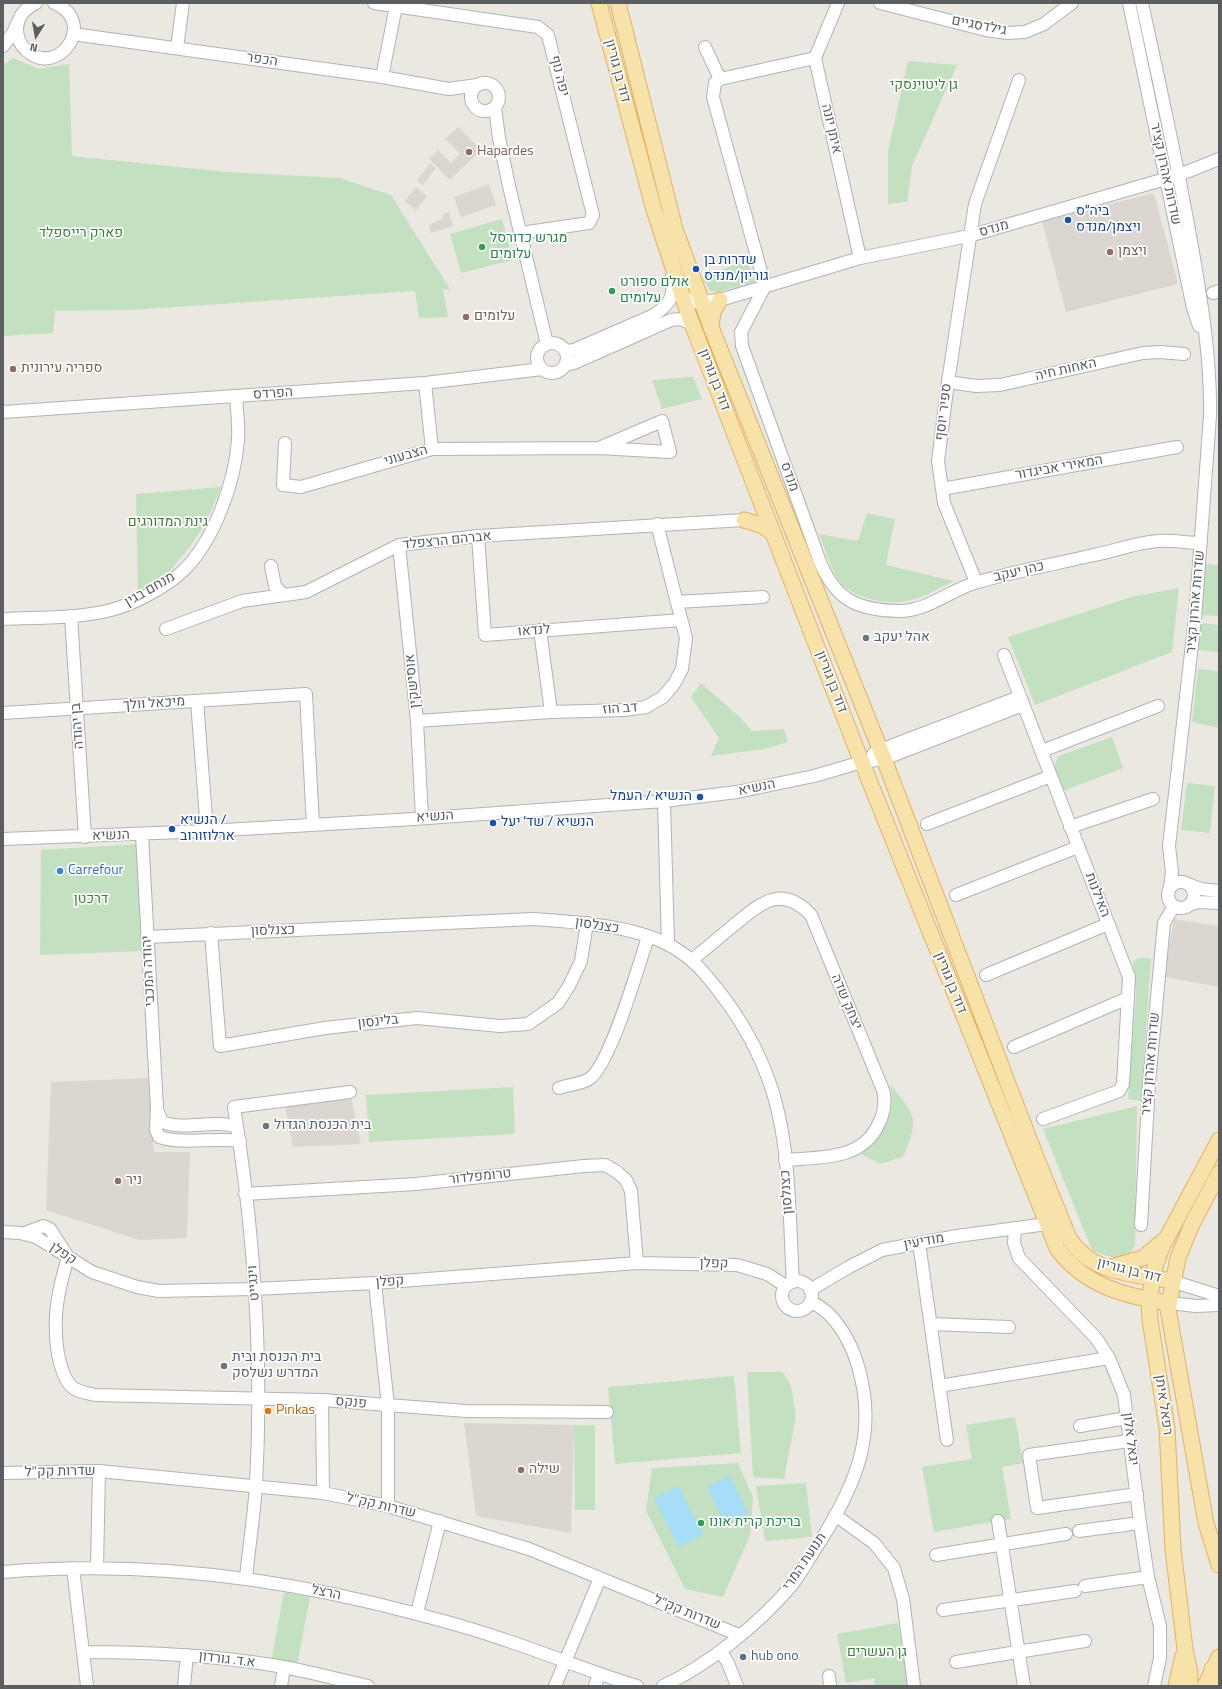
<!DOCTYPE html>
<meta charset="utf-8">
<style>
body{margin:0}
#map{position:relative;width:1222px;height:1689px;overflow:hidden;background:#ebe8e1;font-family:"Titillium Web",sans-serif}
canvas{display:block}
.frame{position:absolute;inset:0;border:4px solid #5a5e61;pointer-events:none}
.north{position:absolute;left:16px;top:16px;width:40px;height:40px;-webkit-text-stroke:3px #fff;paint-order:stroke;rotate:191deg;font-size:11px;font-weight:700;line-height:16px;text-align:center;color:#5a5e61}
.north::after{content:'';display:block;margin:auto;width:14px;height:18px;background:#5a5e61;clip-path:polygon(50% 0,100% 100%,50% 72%,0 100%)}
</style>
<div id="map">
<canvas width="1222" height="1689"></canvas>
<div class="frame"></div>
<div class="north">N</div>
</div>
<script>
const c = document.querySelector('canvas').getContext('2d');
c.lineJoin = 'round';
function paint(path, color) { c.fillStyle = color; c.fill(path, 'evenodd'); }
function strokePath(path, color, width, dash) { c.strokeStyle = color; c.lineWidth = width; c.lineCap = dash ? 'butt' : 'round'; c.setLineDash(dash || []); c.stroke(path); }
function write(font, color, halo, rows, align = 'center') {
  c.font = font + ' "Titillium Web",Heebo,sans-serif'; c.lineWidth = 3.5; c.setLineDash([]); c.textBaseline = 'middle'; c.strokeStyle = halo; c.fillStyle = color; for (const [text, x, y, turn = 0] of rows) {
    c.save(); c.translate(x, y); c.rotate((+turn || 0) * Math.PI / 180); c.textAlign = isNaN(turn) ? turn : align; if (halo) c.strokeText(text, 0, 0); c.fillText(text, 0, 0); c.restore();
  }
}
const education = new Path2D(`
 M458,127l23,23 -31,30 -21,-21 9,-9 13,13 9,-9 -15,-15z
 M430,163l6,5 -13,17 -6,-5z
 M489,184l7,21 -35,12 -7,-20z
 M416,187l11,9 -11,14 -11,-9z
 M1154,193l24,91 -112,28 -24,-91z
 M449,212l4,14 -22,7 -2,-8 14,-7 -1,-4z
 M1174,919l45,7v61l-55,-10z
 M148,1078l6,74h36l-3,86 -48,2 -93,-30 5,-128z
 M350,1092l11,52 -68,3 -8,-41z
 M464,1423l110,2 -3,108 -95,-17z`);
const green = new Path2D(`
 M13,58l26,11 30,-5 3,92 154,16 114,6 51,17 59,94 -7,1 5,27 -29,1 -4,-27 -284,19 -76,1 -2,22 -50,3v-271z
 M908,61l49,4 -45,101 -5,36 -19,2v-53z
 M502,219l11,41 -52,13 -11,-39z
 M746,260l10,22 -38,10 -8,-1 -8,-13z
 M693,377l9,22 -40,10 -10,-29z
 M221,487l-15,36 -17,25 -21,25 -30,18 -2,-97z
 M867,513l28,6 -9,46 68,16c-13,6 -26,14 -39,18 -21,7 -54,2 -71,-13 -11,-9 -19,-38 -25,-52l39,7z
 M1205,564l14,1v51l-18,-1z
 M1179,588l-7,64 -137,53 -27,-68 123,-40z
 M1201,623l18,2v27l-21,-2z
 M1198,669l21,2v57l-27,-6z
 M701,683l40,35 11,13 32,-2 4,13 -23,7 -54,7 8,-18 -28,-41z
 M1112,737l11,31 -60,23c-4,-11 -13,-24 -4,-35z
 M1187,783l28,3 -5,47 -29,-3z
 M139,844l5,107 -104,4 1,-105z
 M1138,958h13l-10,143 -13,-2 8,-104 -3,-33z
 M891,1085c25,33 29,32 12,72l-23,7 -19,-10 19,-18 12,-30z
 M513,1087l2,47 -146,8 -3,-47z
 M1137,1106l-2,139c-8,19 -28,12 -43,5l-49,-121z
 M747,1372h36l8,14 5,30 -12,63 -31,-2z
 M734,1376l7,77 -126,11 -7,-77z
 M1015,1417l8,46 -21,4 9,52 -77,13 -12,-65 50,-8 -6,-34z
 M574,1425h21v85h-20z
 M738,1463l15,34 -3,38 -27,62 -38,-8 -39,-78 6,-43z
 M806,1483l6,54 -47,4 -9,-55z
 M284,1592l26,5 -13,69 -26,-5z
 M898,1623l11,63h-34l-1,-8 -28,5 -9,-49z`);
const water = new Path2D(`
 M730,1476l18,37 -23,11 -18,-37z
 M678,1486l25,49 -24,12 -25,-49z`);
const minor = new Path2D(`
 M36,3c-10,5 -18,13 -19,25 0,9 3,17 9,22 32,30 73,-29 28,-47
 M374,3l164,24 10,8 45,180 -4,8 -68,10
 M838,3l-23,55 45,200
 M880,3l106,27 21,3 18,-1 19,-8 28,-21
 M1129,3l64,305 6,18
 M1142,3c17,79 35,158 49,238 10,57 20,116 19,175l-15,202 -26,228 3,26 -2,15
 M73,34l309,43 67,12 28,-4
 M3,46l10,-13 4,-9
 M705,47l15,32
 M177,48l6,-45
 M815,58l-95,21 -5,4 -2,14 52,189 -24,46 1,14 78,216c16,38 37,48 78,49 29,1 53,-22 80,-29 38,-11 77,-18 116,-27 21,-4 43,-13 65,-14 13,-1 29,2 42,2
 M382,77l14,-71
 M471 97a14 14 0 1 1 28 0a14 14 0 1 1-28 0Z
 M495,107l4,31 10,48 38,158
 M1213,293l6,-2
 M682,297l13,5 25,-2 140,-42 109,-22 210,-61 40,-16
 M537 358a15 15 0 1 1 30 0a15 15 0 1 1-30 0Z
 M565,351l9,-1 80,-35c17,-12 20,-18 18,-39
 M565,365l9,-2 97,-43c10,-2 16,0 23,8
 M948,382l28,4 24,-1 143,-32 17,-1 24,2
 M425,383l7,66
 M3,412l422,-29 117,-14
 M285,443l-2,42 18,2 131,-38 167,-1 71,4 -8,-31 -63,27
 M942,489l235,-42
 M478,536l7,99 196,-15
 M399,545l18,176 5,97
 M271,566l4,20 8,9
 M976,582l-32,-79 -6,-42 10,-79 27,-178 44,-124
 M677,602l86,-5
 M71,616l14,221
 M3,619c35,-2 74,0 108,-9 23,-6 55,-23 72,-39 31,-30 52,-89 55,-131 1,-14 -1,-29 -2,-43
 M166,629l76,-28 64,-9 93,-47 79,-9 266,-16
 M540,630l11,82
 M1004,655l125,322 -6,107 -4,7 -76,28
 M197,701l10,130
 M3,713l303,-19 7,131
 M417,721l134,-9 73,-2 22,-3 17,-10 11,-13 8,-15 4,-31 -29,-114
 M1042,751l116,-45
 M873,754l7,-4 139,-53
 M664,801l4,143
 M927,824l124,-48
 M1070,827l83,-28
 M142,835l15,273 -1,22 3,7c26,8 55,0 81,4
 M3,839l204,-8 207,-12 250,-18 73,-9 77,-16 48,-14 22,-3 139,-54
 M1168 895a13 13 0 1 1 26 0a13 13 0 1 1-26 0Z
 M1190,885l11,4 18,2
 M956,895l122,-48
 M1191,904l8,-2 20,1
 M211,933l9,113 105,-18 92,-10 83,8 28,-2 30,-21 11,-17 12,-25 6,-38
 M147,937l386,-18c42,3 98,6 136,26 23,12 36,28 52,49 20,26 38,58 49,90 21,59 19,135 23,198
 M693,959c13,-11 27,-22 41,-34 26,-21 47,-42 77,-10l72,175c3,11 1,23 -4,33 -16,38 -60,34 -94,37
 M986,975l122,-51
 M1014,1047l114,-49
 M559,1088c9,-3 22,-4 30,-9 21,-13 50,-115 59,-142
 M157,1109l5,13c24,9 51,-3 75,5
 M245,1194l171,-10 168,-18 21,-1 12,7 9,8 5,11 6,72
 M1141,1225l8,-142 15,-160 10,-17
 M1015,1228l-1,15 5,15 77,80 13,20 15,37 16,128 8,54 12,49v32l-6,28
 M3,1232l17,1 16,4 56,35 45,15 22,4 96,-2 120,-6 262,-20 100,2 30,9 19,12
 M25,1233l18,-7 7,3 18,28c-10,34 -16,61 -10,97 2,10 5,23 12,31 6,7 17,8 25,10l227,5 144,11 141,1
 M919,1243l28,197
 M1172,1281l47,15
 M782 1296a15 15 0 1 1 30 0a15 15 0 1 1-30 0Z
 M375,1283l13,123v100
 M810,1290l39,-23 33,-17 75,-14 90,-12
 M1169,1303l27,3 23,-1
 M931,1324l78,3
 M939,1386l170,-28
 M322,1400l1,93
 M1080,1426l47,-8
 M1129,1441l-100,14 8,53 100,-14
 M3,1473l96,-2 224,22 65,13 141,43 210,86
 M835,1515l39,28 20,25 9,31 11,87
 M998,1521l26,165
 M1079,1531l61,-8
 M936,1555l130,-21
 M73,1568l14,118
 M97,1568l2,-97
 M3,1572c139,-12 280,6 414,42 31,8 63,17 94,28 42,14 83,31 126,44
 M246,1578c3,-31 8,-62 10,-93 7,-126 -2,-254 -22,-378l116,-15
 M1085,1586l63,-9
 M943,1610l132,-19
 M417,1613l23,-92
 M83,1652c63,0 127,3 189,13 32,5 64,14 96,21
 M721,1652l7,11 9,23
 M956,1662l129,-21
 M829,1676l1,10
 M184,1686l3,-31
 M281,1686l3,-19
 M555,1686l45,-108
 M595,1686l4,-12
 M663,1686c45,-21 96,-62 128,-100 11,-14 20,-31 30,-46 35,-56 57,-107 37,-174 -7,-24 -23,-54 -47,-64`);
const major = new Path2D(`
 M599,3l55,207 35,106 164,424 204,508c27,38 68,48 112,55
 M618,3l57,226 36,98 173,432 152,398 33,81c22,36 65,36 103,43
 M711,326l2,-14 7,-12
 M744,520l17,5 12,8
 M1219,1173l-27,51 -14,34 -10,51 38,214 13,42
 M1111,1267l32,-9 20,-17
 M1212,1669l2,11 5,6
 M1176,1686l7,-30
 M1190,1686v-13l-5,-24 -12,-100 -6,-121 -17,-108 -1,-20 6,-33 7,-20 57,-107
 M1205,1686l14,-29`);
const markers = [
 [469,152,4,"#8d6e63"],
 [1068,220,4,"#1a4fb4"],
 [482,247,4,"#2e9e5b"],
 [1110,252,4,"#8d6e63"],
 [696,269,4,"#1a4fb4"],
 [612,291,4,"#2e9e5b"],
 [466,317,4,"#8d6e63"],
 [13,369,4,"#8d6e63"],
 [866,638,4,"#6b7280"],
 [700,797,4,"#1a4fb4"],
 [493,823,4,"#1a4fb4"],
 [172,829,4,"#1a4fb4"],
 [60,871,4,"#3f7fe0"],
 [266,1126,4,"#6b7280"],
 [118,1181,4,"#8d6e63"],
 [224,1366,4,"#6b7280"],
 [268,1411,4,"#e8710a"],
 [521,1470,4,"#8d6e63"],
 [701,1523,4,"#2e9e5b"],
 [743,1657,4,"#5c6f8a"]
];
const streetNames = [
 ["גילדסגיים",979,26,11],
 ["הכפר",262,60,8],
 ["דוד בן גוריון",617,71,75],
 ["יפה נוף",559,76,76],
 ["איתן יונה",831,129,77],
 ["שדרות אהרון קציר",1165,174,78],
 ["מנדס",994,229,-16],
 ["האחות חיה",1066,370,-13],
 ["דוד בן גוריון",714,380,69],
 ["הפרדס",273,394,-4],
 ["ספיר יוסף",944,412,-83],
 ["הצבעוני",406,456,-16],
 ["המאירי אביגדור",1059,468,-10],
 ["מנדס",789,477,70],
 ["אברהם הרצפלד",447,541,-6],
 ["כהן יעקב",1019,572,-13],
 ["מנחם בגין",150,590,-30],
 ["שדרות אהרון קציר",1196,602,-85],
 ["לנדאו",534,631,-5],
 ["אוסישקין",413,681,-96],
 ["דוד בן גוריון",831,682,69],
 ["מיכאל וולך",154,704,-4],
 ["דב הוז",620,709,-4],
 ["בן יהודה",78,726,-94],
 ["הנשיא",757,788,-12],
 ["הנשיא",435,817,-4],
 ["הנשיא",111,836,-2],
 ["האילנות",1097,895,69],
 ["כצנלסון",597,926,9],
 ["כצנלסון",273,931,-2],
 ["יהודה המכבי",149,971,-93],
 ["דוד בן גוריון",950,983,68],
 ["יצחק שדה",846,1002,67],
 ["בלינסון",378,1022,-6],
 ["שדרות אהרון קציר",1151,1064,-85],
 ["טרומפלדור",480,1177,-6],
 ["כצנלסון",787,1192,-94],
 ["מודיעין",924,1242,-10],
 ["קפלן",63,1254,33],
 ["קפלן",714,1264,2],
 ["דוד בן גוריון",1129,1271,14],
 ["קפלן",390,1282,-4],
 ["וינגייט",254,1283,-94],
 ["פנקס",351,1403,5],
 ["רפאל איתן",1163,1405,82],
 ["יגאל אלון",1130,1439,83],
 ["שדרות קק\"ל",60,1472,-1],
 ["שדרות קק\"ל",381,1506,13],
 ["תנועת המרי",805,1562,-56],
 ["הרצל",326,1593,12],
 ["שדרות קק\"ל",687,1613,22],
 ["א.ד. גורדון",227,1660,7]
];
const parkNames = [
 ["גן ליטוינסקי",924,86],
 ["פארק רייספלד",81,234],
 ["גינת המדורגים",168,523],
 ["דרכטן",91,900],
 ["גן העשרים",877,1653]
];
const educationNames = [
 ["Hapardes",477,152],
 ["ויצמן",1118,252],
 ["עלומים",474,317],
 ["ספריה עירונית",21,369],
 ["ניר",126,1181],
 ["שילה",529,1470]
];
const transitNames = [
 ["ביה״ס",1076,212],
 ["ויצמן/מנדס",1076,228],
 ["שדרות בן",704,261],
 ["גוריון/מנדס",704,277],
 ["הנשיא / העמל",692,797,"right"],
 ["הנשיא /",180,821],
 ["ארלוזורוב",180,837],
 ["הנשיא / שד׳ יעל",501,823]
];
const leisureNames = [
 ["מגרש כדורסל",490,239],
 ["עלומים",490,255],
 ["אולם ספורט",620,283],
 ["עלומים",620,299],
 ["בריכת קרית אונו",709,1523]
];
const worshipNames = [
 ["אהל יעקב",874,638],
 ["בית הכנסת הגדול",274,1126],
 ["בית הכנסת ובית",232,1358],
 ["המדרש נשלסק",232,1374]
];
const shopNames = [
 ["Carrefour",68,871]
];
const foodNames = [
 ["Pinkas",276,1411]
];
const serviceNames = [
 ["hub ono",751,1657]
];
paint(education, '#dbd7d0');
paint(green, '#c3e1c0');
paint(water, '#a6ddf7');
strokePath(minor, '#afb3b6', 14);
strokePath(major, '#e4b162', 17);
strokePath(minor, '#fff', 12);
strokePath(major, '#f7e2aa', 15);
for (const [x, y, r, color] of markers) { const dot = new Path2D(); dot.arc(x, y, r, 0, 2 * Math.PI); c.fillStyle = color; c.fill(dot); strokePath(dot, '#fff', 1.5); }
write('14px', '#5a5e61', '#fff', streetNames);
write('14px', '#3f7f3b', '#fff', parkNames);
write('14px', '#785e54', '#fff', educationNames, 'left');
write('14px', '#164399', '#fff', transitNames, 'left');
write('14px', '#27864d', '#fff', leisureNames, 'left');
write('14px', '#5b616d', '#fff', worshipNames, 'left');
write('14px', '#366cbe', '#fff', shopNames, 'left');
write('14px', '#c56008', '#fff', foodNames, 'left');
write('14px', '#4e5e75', '#fff', serviceNames, 'left');
</script>
